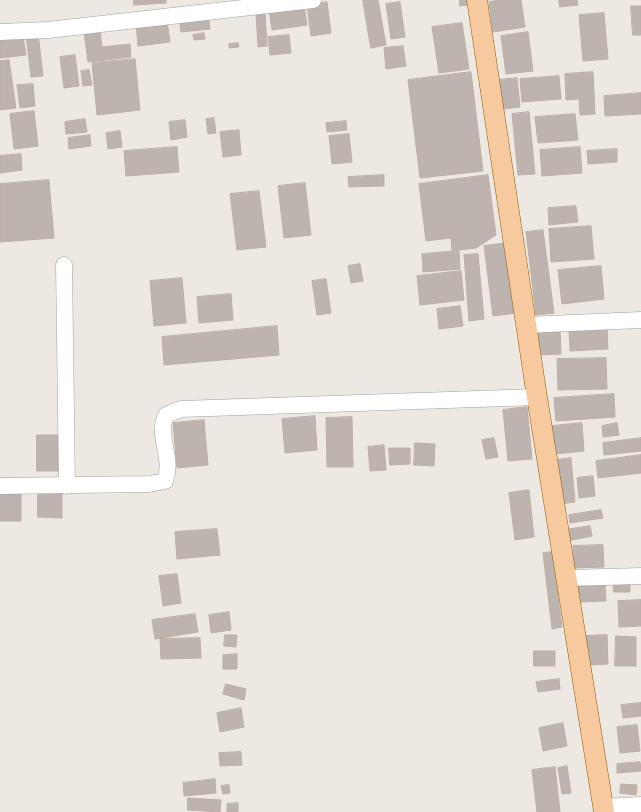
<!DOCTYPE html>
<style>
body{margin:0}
canvas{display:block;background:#ede9e2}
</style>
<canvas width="641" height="812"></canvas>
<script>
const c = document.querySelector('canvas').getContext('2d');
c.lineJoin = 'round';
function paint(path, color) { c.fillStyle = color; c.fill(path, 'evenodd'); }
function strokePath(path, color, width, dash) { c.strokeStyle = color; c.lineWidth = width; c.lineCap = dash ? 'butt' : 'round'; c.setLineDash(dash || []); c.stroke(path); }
const building = new Path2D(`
 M134,0h32v3l-32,2z
 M363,0h15l8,45 -15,3z
 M460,0h12l1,4 -13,2z
 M501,0h20l4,27 -32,5 -4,-30z
 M559,0h18l1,5 -18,2z
 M327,2l4,31 -20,3 -4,-31z
 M400,2l5,35 -14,2 -5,-35z
 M304,4l3,21 -35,5 -3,-21z
 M631,6h10v29h-8z
 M265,13l2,33 -9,1 -2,-33z
 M604,13l4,46 -25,2 -4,-46z
 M208,15l2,14 -29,3 -2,-15z
 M167,20l3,22 -32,4 -2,-23z
 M462,23l7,46 -30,4 -7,-46z
 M100,30l2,17 28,-3 1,13 -43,5 -4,-30z
 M528,32l5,39 -27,3 -5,-38z
 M38,33l5,43 -12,1 -5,-42z
 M204,33l1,6 -11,1 -1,-5z
 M289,35l2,18 -21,2 -2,-18z
 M23,36l3,19 -26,3v-20z
 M238,43l1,4 -10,1v-4z
 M403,46l3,20 -20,3 -2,-21z
 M75,55l4,31 -15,2 -4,-31z
 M135,59l5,51 -43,5 -5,-52z
 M9,60l7,48 -16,2v-49z
 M89,70l3,15 -9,1 -2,-15z
 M471,72l12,99 -63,7 -12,-98z
 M593,72l2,42 -15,1 -1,-16 -13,1 -1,-26z
 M559,76l2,23 -39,3 -2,-23z
 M517,78l3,29 -17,2 -4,-29z
 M33,84l2,22 -15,2 -3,-23z
 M641,93v21l-36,2 -1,-20z
 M34,111l4,35 -24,3 -4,-35z
 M529,112l6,62 -17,1 -6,-61z
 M575,114l3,26 -40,3 -3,-26z
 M214,118l2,15 -8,1 -2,-15z
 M85,119l2,13 -21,2 -1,-12z
 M185,120l2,17 -16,3 -2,-18z
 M346,121l1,9 -20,2 -1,-9z
 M239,130l2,25 -18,2 -3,-25z
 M120,131l2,16 -14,2 -2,-16z
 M349,134l3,28 -20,2 -3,-28z
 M90,135l1,11 -22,3 -1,-11z
 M177,147l2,25 -53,4 -2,-25z
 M580,147l2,26 -40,3 -2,-26z
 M617,149v13l-29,2 -1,-13z
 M21,154l1,16 -22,3v-17z
 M384,175v11l-35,1 -1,-10z
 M488,175l8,60 -20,13 -24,3 -1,-13 -25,3 -7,-57z
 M49,180l5,58 -54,4v-58z
 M305,183l6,52 -27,3 -6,-52z
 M259,191l7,56 -29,3 -7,-56z
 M576,206l2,16 -29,3 -1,-17z
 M591,226l3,33 -43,3 -2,-33z
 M543,230l11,83 -18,2 -10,-83z
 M507,243l9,70 -23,3 -9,-70z
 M459,251l1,18 -37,3 -1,-18z
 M478,254l6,65 -15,2 -5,-66z
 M360,264l3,17 -12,2 -3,-17z
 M601,266l3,33 -42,5 -4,-34z
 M461,271l3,29 -44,5 -3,-29z
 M182,278l4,45 -32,3 -4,-45z
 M326,279l5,34 -14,2 -5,-34z
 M231,294l2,26 -34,3 -2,-26z
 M460,306l3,20 -24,3 -2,-20z
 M277,326l2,29 -115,10 -2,-28z
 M607,326l1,23 -38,2 -1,-23z
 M560,328l1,26 -25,1v-26z
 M606,358l1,31 -49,1 -1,-31z
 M614,394l1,23 -59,4 -2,-23z
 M527,407l5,52 -24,2 -5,-51z
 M315,416l2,34 -32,3 -3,-34z
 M352,417l1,50h-26l-1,-49z
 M204,420l4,45 -31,3 -4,-45z
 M582,423l2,28 -29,3 -3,-28z
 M617,423l2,12 -16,2 -1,-11z
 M37,435h23l1,36h-24z
 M494,438l4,19 -12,2 -4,-19z
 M641,438v13l-37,4 -1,-12z
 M415,443l20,1 -1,22 -20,-1z
 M384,445l2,25 -16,1 -2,-24z
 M389,448h21v16l-20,1z
 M641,455v18l-43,5 -2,-17z
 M571,458l4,44 -16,2 -4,-44z
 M593,476l2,20 -16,2 -2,-20z
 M529,490l5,47 -19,3 -6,-47z
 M0,491h21v30h-21z
 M38,492h24v26l-24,-1z
 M601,510l2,8 -33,5 -1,-8z
 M590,526l2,10 -25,5 -2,-11z
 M217,529l3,26 -43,4 -2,-27z
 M603,545l1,22 -30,1 -1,-22z
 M552,552l10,75 -10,2 -9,-76z
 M177,574l4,29 -18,3 -4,-30z
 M613,577h17v15h-16z
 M605,584l1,17 -29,1 -1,-16z
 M641,600v26l-22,1 -1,-26z
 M229,612l2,18 -20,3 -2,-18z
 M195,614l3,18 -43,7 -3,-19z
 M225,635h12l-1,12 -12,-1z
 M607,635l1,29 -21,1 -1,-29z
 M616,636l20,1v29h-21z
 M200,638l1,20 -40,1 -1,-20z
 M534,651h21v15h-21z
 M237,654v15h-14v-14z
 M559,679l1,10 -22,3 -2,-10z
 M226,684l20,5 -2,11 -21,-6z
 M641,703v13l-18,2 -2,-13z
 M241,708l3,19 -24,5 -3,-19z
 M563,723l4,23 -24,5 -4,-23z
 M637,725l3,26 -20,2 -3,-26z
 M241,752l1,13 -22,1 -1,-13z
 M640,762l1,9 -24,2v-9z
 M567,766l4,27 -9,1 -4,-26z
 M555,767l5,45h-23l-5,-42z
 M215,779l1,14 -32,3 -1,-13z
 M621,784l16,1 -1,10 -16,-2z
 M229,785l1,8 -7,1 -2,-8z
 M188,798l33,2 -1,12 -32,-2z
 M238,803v9h-11v-8z`);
const minor = new Path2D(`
 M0,32l48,-2 265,-30
 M64,265l3,221
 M526,325l115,-5
 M0,486l149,-2 16,-3c9,-24 -9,-43 1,-66l15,-6 356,-12
 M567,578l74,-2
 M603,807l38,-2`);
const major = new Path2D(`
 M477,0l60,397 67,415`);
paint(building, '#bdb4af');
strokePath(building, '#beaea6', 1);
strokePath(minor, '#a0a0a0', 17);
strokePath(major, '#8c5608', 21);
strokePath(minor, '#fff', 16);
strokePath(major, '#f6c99e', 20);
</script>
